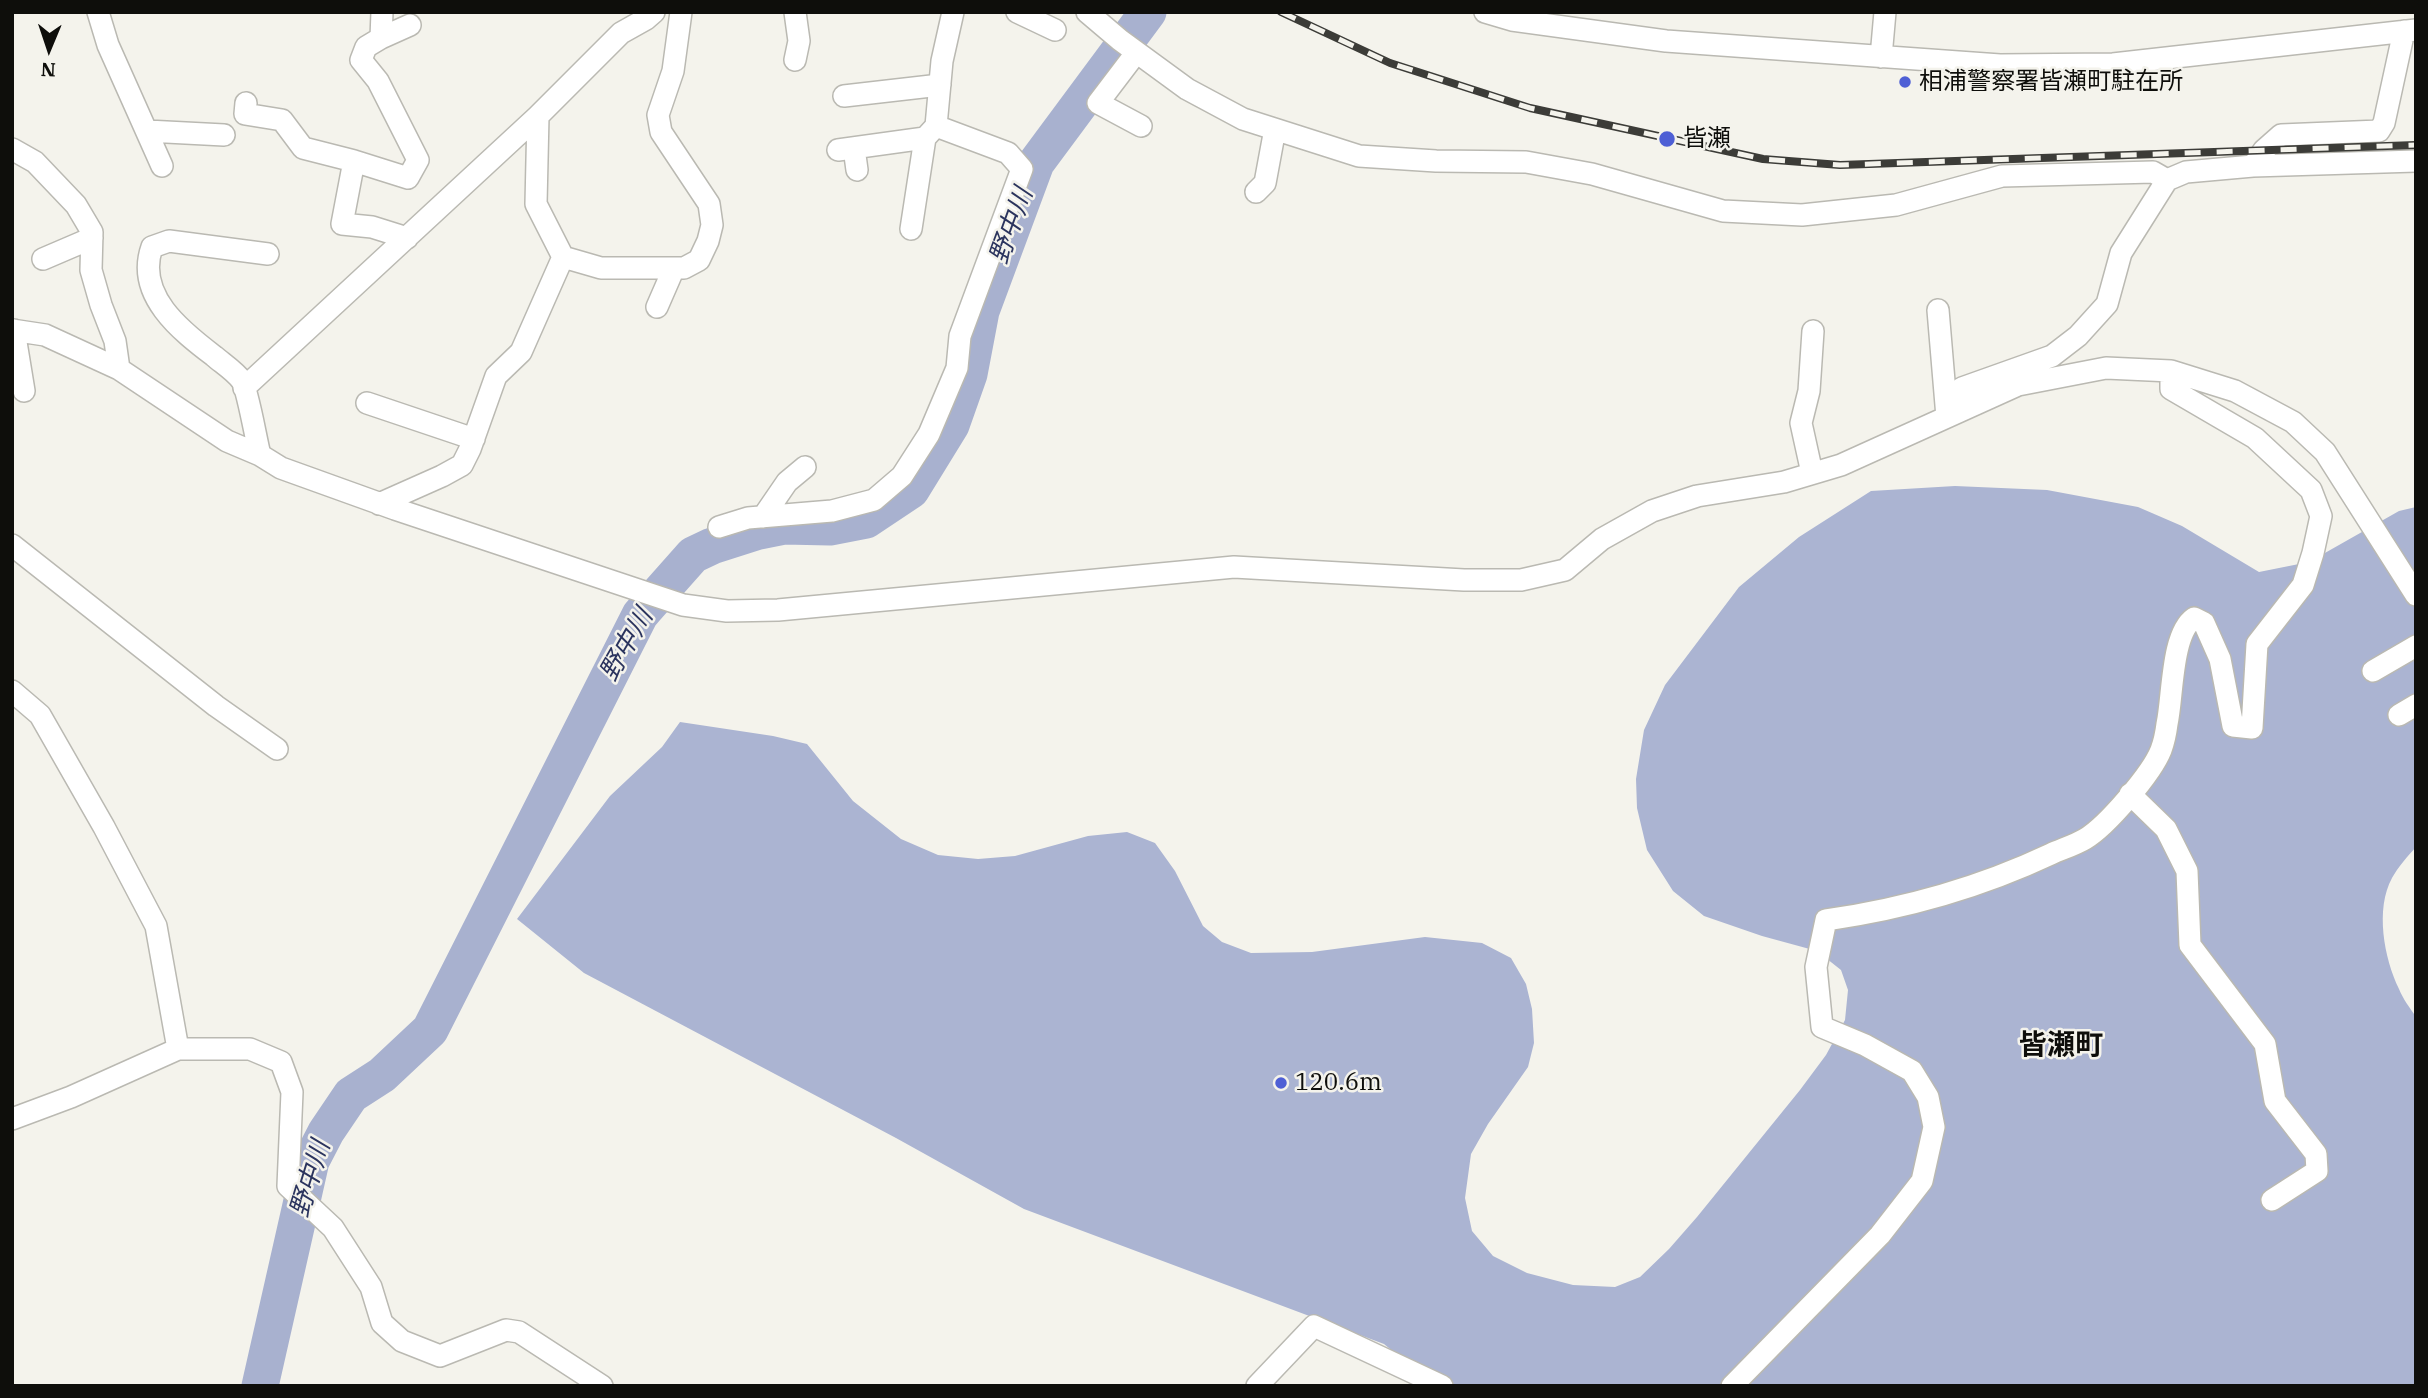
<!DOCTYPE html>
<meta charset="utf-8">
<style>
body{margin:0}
#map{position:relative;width:2428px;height:1398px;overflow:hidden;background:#f4f3ec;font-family:"IBM Plex Serif",serif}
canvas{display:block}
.frame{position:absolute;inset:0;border:14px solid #0e0e0b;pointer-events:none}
.north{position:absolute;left:14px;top:14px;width:70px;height:70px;-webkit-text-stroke:5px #f4f3ec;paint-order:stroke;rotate:182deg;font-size:19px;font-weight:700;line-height:28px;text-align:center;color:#0e0e0b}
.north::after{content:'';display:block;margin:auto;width:24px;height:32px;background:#0e0e0b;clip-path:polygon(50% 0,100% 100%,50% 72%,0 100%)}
</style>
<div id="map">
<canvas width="2428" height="1398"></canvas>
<div class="frame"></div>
<div class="north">N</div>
</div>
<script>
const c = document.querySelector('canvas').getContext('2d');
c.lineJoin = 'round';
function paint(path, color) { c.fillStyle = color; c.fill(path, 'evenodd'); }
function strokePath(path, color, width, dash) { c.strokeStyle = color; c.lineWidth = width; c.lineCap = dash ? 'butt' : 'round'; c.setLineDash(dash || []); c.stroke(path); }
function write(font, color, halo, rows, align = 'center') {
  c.font = font + ' "IBM Plex Serif","Noto Sans JP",serif'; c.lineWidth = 5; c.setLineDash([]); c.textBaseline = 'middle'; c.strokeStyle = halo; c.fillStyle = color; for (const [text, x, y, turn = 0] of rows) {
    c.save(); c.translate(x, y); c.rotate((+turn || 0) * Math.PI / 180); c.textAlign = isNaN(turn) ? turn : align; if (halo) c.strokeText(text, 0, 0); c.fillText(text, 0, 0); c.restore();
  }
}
const forest = new Path2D(`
 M1955,486l92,4 91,17 44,19 77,46 50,-10 90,-51 17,-4v340c-8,9 -18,20 -24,31 -17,31 -8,80 7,111 4,10 11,19 17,28v369h-509l-5,-2 -9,2h-458l-51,-42 -360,-135 -128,-71 -312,-165 -67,-54 93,-123 52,-49 18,-25 93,14 34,8 46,57 48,38 37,16 40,4 37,-3 73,-20 39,-4 28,11 20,28 28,55 19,16 29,11 61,-1 113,-15 57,6 29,15 15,26 6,25 2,34 -6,24 -40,57 -17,30 -6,44 7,33 21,25 34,17 46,12 42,2 25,-10 29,-28 28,-32 103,-127 26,-35 19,-35 3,-30 -7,-20 -24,-19 -55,-15 -58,-20 -31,-25 -26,-41 -10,-42 -1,-29 8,-49 21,-45 74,-98 60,-50 72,-46z`);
const river = new Path2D(`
 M260,1386l51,-225 15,-29 25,-37 31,-20 48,-45 210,-415 6,-7 47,-53 19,-9 47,-15 25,-5 46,1 36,-7 45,-30 40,-65 18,-51 12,-63 55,-148 112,-151`);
const minor = new Path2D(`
 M98,12l10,33 54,121
 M382,12l-1,26 29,-13
 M654,12l-8,7 -25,14 -83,83 -2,88 27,53 38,11h83l15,-8 9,-19 4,-16 -3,-21 -48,-72 -3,-17 15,-44 8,-59
 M795,12l4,29 -4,19
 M1017,12l38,18
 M1087,12l33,28 67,49 56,30 116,37 77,5 90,1 66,12 131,37 79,4 94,-10 106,-29 151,-4 14,8
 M1485,12l27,8 154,21 334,24 113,-1 303,-34
 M381,38l-15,9 -5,13 17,21 40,79 -10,18 -54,-17 -12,63 30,3 35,11
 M1136,53l-38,50 43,23
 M1881,57l4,-45
 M844,96l96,-11
 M246,103l-1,11 37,6 21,28 51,13
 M147,131l77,4
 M854,148l3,22
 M12,149l23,13 41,43 16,27 -1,38 10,35 14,36 4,28
 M838,150l87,-12
 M2253,166l11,-16 17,-15 98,-4 5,-8 20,-92
 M1256,192l9,-9 10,-54
 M911,229l14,-91 11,-12 6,-65 11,-49
 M43,259l49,-21
 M657,307l17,-39
 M1938,310l9,107
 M12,330l33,5 74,34 108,72 33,14 21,13 114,41 288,96 44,6 51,-1 456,-43 230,13h57l44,-10 37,-31 50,-28 45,-15 87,-14 57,-17 177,-80 88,-17 65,3 64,20 58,31 32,30 91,143
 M14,330l10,61
 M244,388l294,-272
 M367,403l107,36
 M1965,408l-3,-20 90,-32 26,-20 29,-32 14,-51 46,-73 19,-8 67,-6 163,-5
 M260,455c-4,-15 -12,-64 -18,-74 -6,-9 -20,-18 -28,-25 -33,-25 -79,-61 -62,-109l17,-6 99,13
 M1812,473l-11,-50 8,-32 4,-60
 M379,504l63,-28 20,-11 8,-16 26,-73 25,-24 42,-95
 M763,517l24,-35 18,-15
 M719,527l29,-9 84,-7 42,-11 28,-24 27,-42 28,-66 3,-32 62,-167 -14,-16 -72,-27
 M12,545l204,161 61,43
 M2373,671l43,-25
 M12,691l28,24 64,112 52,99 22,123
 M2399,715l17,-10
 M2130,794l36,35 21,42 3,74 75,99 10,57 41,53 1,17 -45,29
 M12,1119l59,-22 107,-48h72l31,13 11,30 -4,94 45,42 38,59 11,36 20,18 38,15 66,-26 13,2 83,54
 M1257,1386l57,-60 128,60
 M1732,1386l148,-151 42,-54 12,-54 -6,-30 -16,-26 -47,-26 -43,-18 -6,-60 10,-47c77,-11 155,-33 225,-66 11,-5 24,-9 34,-15 22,-13 67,-66 76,-89 3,-8 5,-18 6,-26 6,-27 4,-90 27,-106l10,5 16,36 13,67 19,2 5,-84 46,-59 10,-32 8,-37 -10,-26 -56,-52 -84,-49v-18`);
const rail = new Path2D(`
 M1281,12l109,51 140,45 233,51 77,6 576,-20`);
const markers = [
 [1905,82,7,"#4e5fd5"],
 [1667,139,9,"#4e5fd5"],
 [1281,1083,7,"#4e5fd5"]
];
const poiNames = [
 ["相浦警察署皆瀬町駐在所",1919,82],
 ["皆瀬",1683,139],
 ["120.6m",1295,1083]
];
const waterNames = [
 ["野中川",1012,226,-70],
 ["野中川",627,645,-60],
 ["野中川",311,1179,-73]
];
const quarterNames = [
 ["皆瀬町",2061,1046]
];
paint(forest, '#abb4d2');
strokePath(river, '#a8b1cf', 37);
strokePath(minor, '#bab9b2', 24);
strokePath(minor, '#fff', 21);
strokePath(rail, '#3c3c38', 8);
strokePath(rail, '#f4f3ec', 5, [16]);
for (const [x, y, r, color] of markers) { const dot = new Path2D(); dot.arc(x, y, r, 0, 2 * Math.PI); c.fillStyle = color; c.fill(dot); strokePath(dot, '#f4f3ec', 2.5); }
write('24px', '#0e0e0b', '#f4f3ec', poiNames, 'left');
write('italic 26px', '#2b345e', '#f4f3ec', waterNames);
write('bold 28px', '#0e0e0b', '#f4f3ec', quarterNames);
</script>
